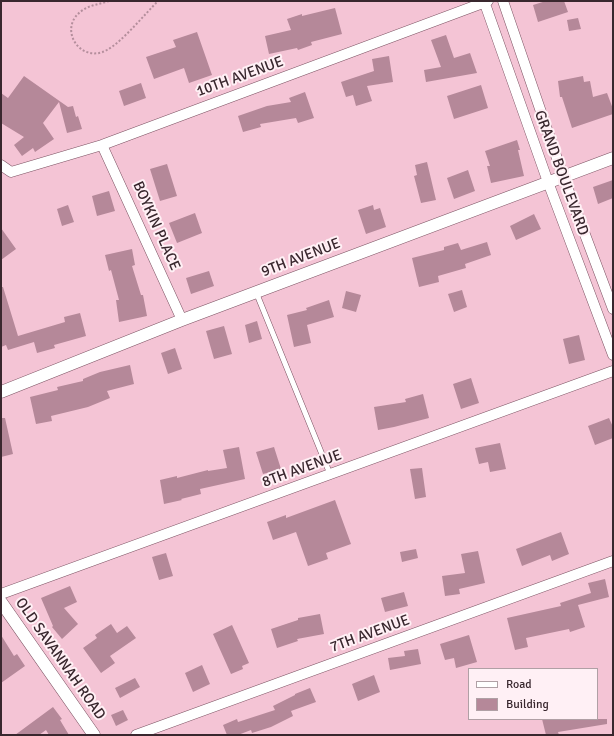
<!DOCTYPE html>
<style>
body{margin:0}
#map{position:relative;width:614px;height:736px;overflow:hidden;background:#f4c4d5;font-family:Signika,sans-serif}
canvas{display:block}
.frame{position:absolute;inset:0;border:2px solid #39272e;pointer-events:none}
.legend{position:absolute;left:468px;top:668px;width:130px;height:52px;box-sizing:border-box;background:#fff0f5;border:1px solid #b0a0a5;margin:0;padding:5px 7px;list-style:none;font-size:12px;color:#39272e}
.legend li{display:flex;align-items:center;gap:8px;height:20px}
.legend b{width:20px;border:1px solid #b0a0a5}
</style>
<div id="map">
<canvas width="614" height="736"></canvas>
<div class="frame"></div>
<ul class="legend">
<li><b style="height:5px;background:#fff"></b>Road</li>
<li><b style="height:11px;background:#b58899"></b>Building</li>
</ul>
</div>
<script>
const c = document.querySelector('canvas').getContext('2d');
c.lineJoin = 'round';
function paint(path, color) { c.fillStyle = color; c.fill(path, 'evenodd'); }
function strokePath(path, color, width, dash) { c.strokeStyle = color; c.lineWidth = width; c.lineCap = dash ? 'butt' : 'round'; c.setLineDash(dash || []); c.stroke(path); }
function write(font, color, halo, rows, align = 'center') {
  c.font = font + ' Signika,sans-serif'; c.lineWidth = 4; c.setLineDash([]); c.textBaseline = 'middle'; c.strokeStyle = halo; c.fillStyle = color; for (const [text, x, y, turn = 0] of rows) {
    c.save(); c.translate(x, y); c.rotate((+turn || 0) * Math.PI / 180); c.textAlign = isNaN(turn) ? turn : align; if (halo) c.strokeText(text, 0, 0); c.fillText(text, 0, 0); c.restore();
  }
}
const building = new Path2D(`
 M546,1h18l4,11 -30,10 -5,-17z
 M335,8l7,26 -31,8 1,3 -14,5 -1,-2 -28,6 -4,-18 26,-6 -4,-11 15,-5v2z
 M578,18l3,11 -12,2 -2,-11z
 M197,32l15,43 -23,8 -5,-15 -30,11 -8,-22 30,-10 -3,-7z
 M446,35l8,23 16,-5 7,20 -51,9 -2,-12 17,-3 -10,-27z
 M389,56l4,26 -26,4 5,15 -16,5 -3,-11 -7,2 -5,-15 33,-11 -2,-12z
 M24,76l44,31 5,-1 3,11 2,-1 4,13 -15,4 -8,-31 -16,21 11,16 -19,13 -2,-4 -11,8 -8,-11 10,-8 -23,-14v-30l7,5z
 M583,76l1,6 6,-1 3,16 14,-4 6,16v5l-41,14 -10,-31h-2l-2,-16z
 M141,83l5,15 -22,8 -5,-15z
 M481,85l7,23 -34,11 -7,-23z
 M305,92l9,26 -16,5 -2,-5 -36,6 1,3 -18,5 -5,-16 29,-10 24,-4 -2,-4z
 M517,140l3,10h-2l6,26 -33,7 -4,-17h3l-5,-15z
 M427,162l9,38 -15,3 -7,-27 3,-1 -2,-10z
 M167,164l10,32 -17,5 -10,-32z
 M468,170l7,21 -21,8 -7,-21z
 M613,180v18l-15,6 -5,-17z
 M109,191l6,20 -18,5 -5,-20z
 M68,205l6,17 -12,4 -5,-17z
 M373,205l1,5 6,-2 6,19 -20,7 -8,-24z
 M195,213l7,20 -25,10 -8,-20z
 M534,214l7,15 -25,11 -6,-14z
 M1,228l15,21 -15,11z
 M487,242l4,13 -26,9 1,4 -28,8 1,6 -20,5 -7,-29 32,-8v-3l14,-4 3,7z
 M132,249l3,16 -3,1 9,29h2l4,21 -28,6 -3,-22h3l-8,-30 -2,1 -4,-16z
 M209,271l5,15 -23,8 -5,-16z
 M1,287h2l15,49 47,-14 -1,-5 16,-4 6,23 -32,9 1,3 -18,5 -3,-11 -26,8 -2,-5 -5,2z
 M462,290l5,17 -13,5 -6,-18z
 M346,291l15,4 -5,17 -14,-4z
 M329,300l5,17 -27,8 4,18 -17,4 -7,-32 20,-5 -1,-2z
 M257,321l5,18 -13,4 -4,-18z
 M224,326l8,28 -18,5 -8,-28z
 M579,335l6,25 -16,4 -6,-25z
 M175,348l7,21 -14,5 -7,-21z
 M130,365l4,19 -27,7 3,7 -22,9 -37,9 1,5 -16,3 -6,-27 28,-7 -1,-3 26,-6v-2l17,-7z
 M471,378l8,25 -18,6 -8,-25z
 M423,394l6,24 -35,9 -16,3 -4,-23 32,-5 -1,-3z
 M1,418h4l8,36 -12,3z
 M609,418l4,9v11l-18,7 -7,-19z
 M500,443l6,26 -16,3 -2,-10 -9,2 -4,-16z
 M239,447l6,32 -45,10 1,5 -20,5 1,1 -18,4 -4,-24 17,-4v2l31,-8v1l19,-3 -4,-18z
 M274,447l7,22 -18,5 -7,-22z
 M422,468l4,29 -11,2 -5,-30z
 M335,500l16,44 -25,9 2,6 -20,7 -12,-34 -23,8 -6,-18 19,-7v3z
 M561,532l8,22 -17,7 -2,-6 -28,11 -6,-17z
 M416,549l2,9 -16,4 -2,-10z
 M478,551l7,32 -26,6 1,5 -15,2 -3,-20 23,-3 -4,-19z
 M166,553l7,23 -14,4 -7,-23z
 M605,579l4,18 -31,8 7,22 -15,5 -1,-3 -43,9 2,9 -13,3 -8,-32 54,-12 -1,-3 31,-10 -3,-10z
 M70,586l7,16 -13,6 14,16 -16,15 -10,-12 1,-1 -12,-28z
 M404,592l4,14 -23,6 -4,-14z
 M320,614l4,20 -27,5 1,2 -21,7 -6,-19 27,-9v-2z
 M111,624l6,9 10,-7 9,12 -26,18 5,7 -14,10 -18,-25 14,-10 -2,-3z
 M232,625l17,38 -7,3 1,3 -12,5 -18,-40z
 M1,635l13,21 3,-2 8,12 -24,17z
 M469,635l8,27 -21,6 -2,-10 -9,2 -5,-16z
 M418,649l3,15 -31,6 -2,-12 17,-2 -1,-5z
 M202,665l8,19 -17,8 -8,-19z
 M374,675l6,17 -22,9 -6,-17z
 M135,678l5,9 -20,11 -5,-10z
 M310,688l6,14 -25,9 2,5 -22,11 -19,6 -1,-3 -13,5h-11l-4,-10 14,-6 1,3 37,-12 -2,-4 22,-11v-1z
 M53,707l9,12 -2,1 9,15h-20l-3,-5 -7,5h-24z
 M123,710l5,10 -12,6 -5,-11z
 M542,719h65v5l-49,8 1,3h-13z`);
const path = new Path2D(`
 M109,1c-9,3 -19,4 -26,9 -27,17 -3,55 24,40 15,-8 37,-35 51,-49`);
const service = new Path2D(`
 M256,292l74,182`);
const minor = new Path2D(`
 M484,1l64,181 65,173
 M503,1l60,175 50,133
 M102,145l80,175
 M1,165l10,7 91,-27 386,-144
 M1,594l612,-223
 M136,735l477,-174`);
const tertiary = new Path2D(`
 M1,392l181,-72 431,-162
 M1,602l93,133`);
const streetNames = [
 ["10TH AVENUE",240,77,-20],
 ["GRAND BOULEVARD",561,173,70],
 ["BOYKIN PLACE",156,226,66],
 ["9TH AVENUE",301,258,-21],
 ["8TH AVENUE",302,469,-20],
 ["7TH AVENUE",370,634,-20],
 ["OLD SAVANNAH ROAD",60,659,55]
];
paint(building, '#b58899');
strokePath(service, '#7c5363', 6);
strokePath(minor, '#7c5363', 11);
strokePath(tertiary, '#7c5363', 13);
strokePath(path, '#b48e9c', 2, [2, 2]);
strokePath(service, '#fff', 5);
strokePath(minor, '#fff', 10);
strokePath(tertiary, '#fff', 12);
write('15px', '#39272e', '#fff0f5', streetNames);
</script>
